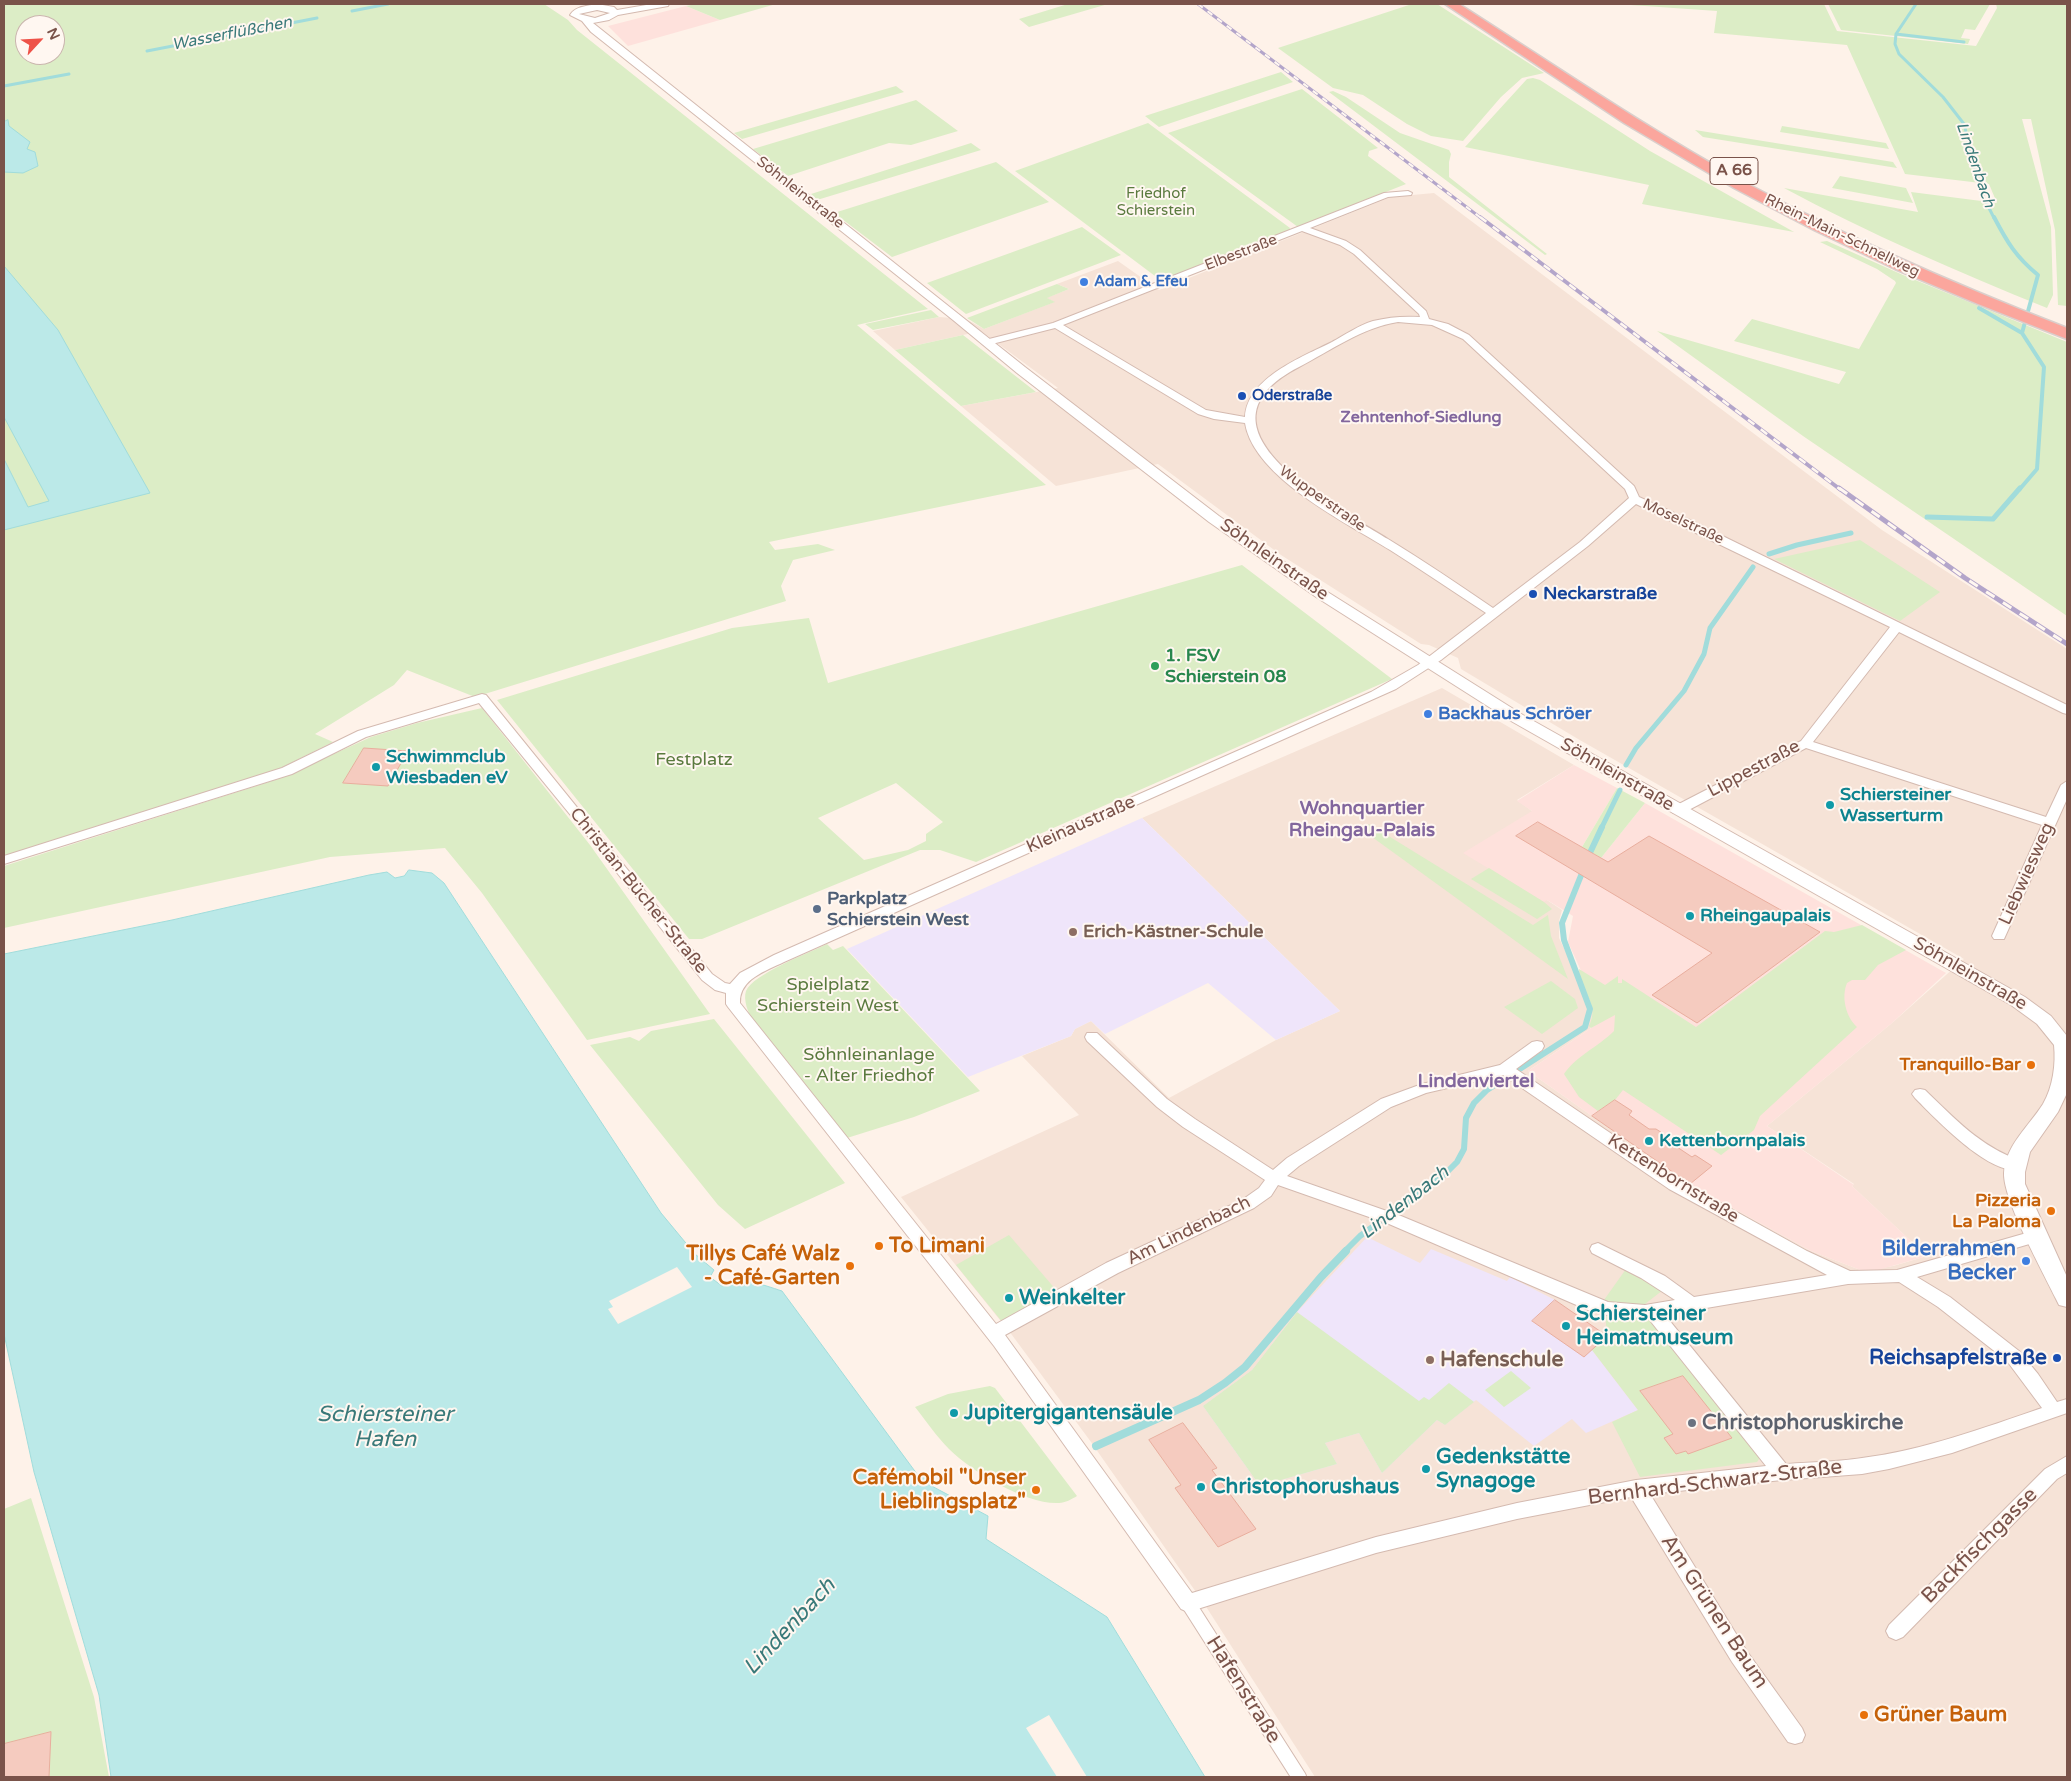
<!DOCTYPE html>
<meta charset="utf-8">
<style>
body{margin:0}
#map{position:relative;width:2071px;height:1781px;overflow:hidden;background:#fef2e9;font-family:"Varela Round",sans-serif}
canvas{display:block}
.frame{position:absolute;inset:0;border:5px solid #7a534a;pointer-events:none}
.north{position:absolute;left:15px;top:15px;width:50px;height:50px;box-sizing:border-box;background:#fff7f1;border:1px solid #cab5ae;border-radius:50%;rotate:65deg;font-size:14px;font-weight:700;line-height:20px;text-align:center;color:#7a534a}
.north::after{content:'';display:block;margin:auto;width:18px;height:22px;background:#ee5248;clip-path:polygon(50% 0,100% 100%,50% 72%,0 100%)}
</style>
<div id="map">
<canvas width="2071" height="1781"></canvas>
<div class="frame"></div>
<div class="north">N</div>
</div>
<script>
const c = document.querySelector('canvas').getContext('2d');
c.lineJoin = 'round';
function paint(path, color) { c.fillStyle = color; c.fill(path, 'evenodd'); }
function strokePath(path, color, width, dash) { c.strokeStyle = color; c.lineWidth = width; c.lineCap = dash ? 'butt' : 'round'; c.setLineDash(dash || []); c.stroke(path); }
function write(font, color, halo, rows, align = 'center') {
  c.font = font + ' "Varela Round",sans-serif'; c.lineWidth = 4; c.setLineDash([]); c.textBaseline = 'middle'; c.strokeStyle = halo; c.fillStyle = color; for (const [text, x, y, turn = 0] of rows) {
    c.save(); c.translate(x, y); c.rotate((+turn || 0) * Math.PI / 180); c.textAlign = isNaN(turn) ? turn : align; if (halo) c.strokeText(text, 0, 0); c.fillText(text, 0, 0); c.restore();
  }
}
const residential = new Path2D(`
 M1434,193l448,337 185,119v1128h-752l-110,-172 -114,-163 -79,-107 -111,-138 178,-82 -57,-59 49,-20 4,-7 16,-8 78,77 107,-58 64,-29 -198,-193 300,-130 132,77 -57,35 15,11 15,89 15,10 -3,11v17l35,72 -1,8 -3,8 1,2 -63,43 161,113 122,67 52,20 30,-5 34,-10 -75,-70 2,-2 -87,-58 125,-103 72,-64 -386,-220 -117,-70 -3,-11 -29,-13 -8,-1 -140,-89 -123,-91 -102,22 -95,-80 97,-18 -77,-57 -86,19 -22,-19 66,-14 27,2 18,10 70,-27 -8,-4 23,-9 -12,-5 61,-23 41,29 232,-93z`);
const commercial = new Path2D(`
 M686,6l34,14 -92,26 -20,-20z
 M1574,765l43,23 -35,59 19,11 44,-55 301,170 -54,50 -125,103 87,59 -2,1 75,70 -49,14 -15,1 -52,-20 -122,-67 -161,-113 72,-49 1,-7 -33,-73 5,-26 -26,-16 -3,2 -81,-49 69,-42 -15,-10z`);
const education = new Path2D(`
 M1142,818l198,193 -64,29 -68,-57 -103,51 -14,-13 -16,8 -4,7 -103,41 -121,-128z
 M1367,1237l53,26 11,-14 76,32 3,-4 45,23 52,36 -15,14 46,60 -52,23 -14,-14 -38,27 -58,-46 -31,25 -8,-5 -55,53 -23,-40 -34,10 12,21 -77,22 -57,-80 49,-36 45,-58z`);
const green = new Path2D(`
 M4,4h540l24,16 9,10 351,279 -71,16 189,160 -277,57 6,8 43,-6 17,6 -42,10 -12,26 5,15 -311,96 -68,-27 -13,15 -79,49 18,8 -56,28 -273,87zM25,25h30v30h-30z
 M696,4h80l-56,16 -34,-14z
 M1068,4h40l-79,23 -10,-8z
 M1412,4h25l107,69 -22,5 -21,19 -38,44 -32,-5 -24,-12 -44,-29 -30,-7 -55,-40z
 M1616,4h208l13,27 139,15 21,-38 -1,-4h71v302l-9,-1 -3,-75 -24,-111h-9l29,108 2,68 -6,13c-89,-36 -177,-74 -263,-120l134,24 -7,-20 86,11 -8,-19 -84,-10 -58,-129 -133,-12 3,-22z
 M1828,4h162l-15,26 -10,-1 -4,9 9,1 -2,5 -127,-14z
 M1281,72l12,10 -134,45 -14,-11z
 M1533,78l7,2 110,71 144,81 -152,-28 7,-19 -184,-38 62,-68z
 M896,86l8,6 -162,47 -8,-6z
 M1302,89l76,59 -9,3 -1,5 38,28 -108,43 -130,-94z
 M1333,91l13,6 54,36 49,17 2,4 -2,8v15l98,77 -2,1 -216,-163z
 M916,100l42,31 -47,14 -22,-2 -101,33 -35,-27z
 M1148,123l142,105 -1,3 -123,49 -7,-1 -144,-108z
 M1782,126l104,17 3,6 -109,-17z
 M1695,130l198,32 4,6 -194,-31z
 M971,143l10,7 -164,50 -6,-6z
 M996,162l53,40 -157,55 -58,-44z
 M1840,176l66,12 7,15 -81,-15z
 M1082,227l39,28 -155,59 -39,-31z
 M1827,241l76,34 164,67v274l-264,-180 -146,-105 182,53 7,-12 -112,-31 18,-22 107,30 37,-66 -1,-2 -18,-12 -57,-27z
 M1057,284l12,5 -22,9 8,4 -71,27 -17,-11z
 M931,310l8,7 -66,13 -8,-6z
 M963,335l73,57 -75,14 -66,-56z
 M1860,540l80,52 -40,29 -126,-62z
 M1242,565l150,114 -416,183 -36,-12h-20l-218,89h-13l-192,-239 235,-72 77,-10 19,65zM896,783l47,39 -17,12v7l-18,9 -44,10 -46,-42z
 M482,708l108,137 120,169 -123,26 -105,-147 -37,-45 -115,9 -326,71v-62l277,-88 90,-41 46,-14z
 M1617,788l28,15 -44,55 -19,-11z
 M1369,824l164,101 15,-10 3,21 17,43 -207,-150z
 M1489,868l55,34 8,7 -15,10 -66,-40z
 M1862,925l44,25 -28,15 -13,15h-13l-5,3c-6,14 -1,34 10,44l-97,89 -6,14 -33,25 -98,-65 -8,10 -17,11 -19,-14 -15,-23c12,-18 34,-27 50,-43l1,-16 -24,13 -2,-2c12,-23 -11,-36 -10,-57l26,16 13,-9v7h4v-4l74,48 129,-96 9,1z
 M827,944l6,6 10,-4 137,145 -66,26 -67,21 -94,-117c-5,-8 -10,-21 -7,-30 7,-17 63,-38 81,-47z
 M1551,981l24,18 3,9 -36,26 -38,-27z
 M714,1019l131,164 -100,46 -27,-24 -128,-160 40,-8 9,4 12,-10z
 M1009,1235l48,56 -54,32 -47,-58z
 M1626,1269l37,21 -18,14 11,22 105,130 -4,6 -117,15 -28,-55 26,-12 -46,-60 15,-14 -3,-36z
 M1297,1312l122,89 5,-4 5,3 20,-17 25,19 -29,23 -8,-5 -55,53 -23,-40 -34,10 12,21 -77,22 -57,-80 49,-36z
 M1511,1371l20,17 -27,19 -19,-17z
 M990,1386l5,2 82,108c-5,3 -12,7 -18,7 -32,2 -87,-31 -110,-54 -12,-12 -23,-28 -34,-42l33,-13z
 M31,1498l63,199 15,80h-105v-268z`);
const water = new Path2D(`
 M8,120l1,6 21,16 -3,7 8,3 3,14 -15,7 -19,-1v-50z
 M4,266l54,64 92,163 -146,37v-71l24,48 21,-6 -45,-84z
 M409,870l23,3 12,10 217,330 34,41 19,16 -4,7 12,9c17,-11 41,-1 60,5l135,183 9,-1 6,7 -6,3 62,33 -2,23 121,78 98,160h-1094l-12,-82 -65,-223 -30,-138v-380l168,-34 197,-45 18,-3 8,6 9,-2z`);
const pier = new Path2D(`
 M677,1267l15,20 -74,37 -10,-15 5,-2 -4,-6z
 M1049,1715l38,62h-30l-31,-49z`);
const streamFar4 = new Path2D(`
 M1916,4l-20,30 -1,10 4,10 44,43 21,27 17,68 13,26
 M352,11l36,-7
 M1896,34l68,8
 M147,51l170,-33
 M4,86l65,-12`);
const streamFar3 = new Path2D(`
 M1994,217c13,25 22,40 44,58l-16,58 22,34 -7,102 -18,21
 M1979,308l43,25`);
const streamFar2 = new Path2D(`
 M1927,517l66,2 27,-31
 M1769,554l28,-9 54,-12
 M1626,765l10,-17 48,-57 20,-37 6,-26 43,-61
 M1601,829l19,-39`);
const streamFar1 = new Path2D(`
 M1588,857l14,-30
 M1344,1252l16,-16 82,-59 15,-15 7,-13 2,-31 8,-15 13,-13 98,-63 5,-18 -26,-69 -2,-17 22,-55`);
const stream = new Path2D(`
 M1096,1446l103,-46 26,-17 20,-16 76,-90 25,-26`);
const building = new Path2D(`
 M364,748l44,3 -20,35 -45,-3z
 M1538,822l70,40 41,-26 171,96 -123,91 -45,-28 60,-42 -196,-117z
 M1615,1100l17,11 -3,4 20,14h7l14,9 1,5 21,14 3,-2 17,11 -22,18 -98,-68z
 M1555,1300l52,36 -23,21 -52,-36z
 M1683,1376l31,39 18,23 -44,16 -2,-3 -10,3 -12,-16 9,-4 -33,-43z
 M1183,1423l34,45 -5,2 44,59 -38,18 -43,-59 6,-3 -32,-45z
 M51,1732l-2,45h-45v-33z`);
const pedestrian = new Path2D(`
 M1188,1603l111,174`);
const minor = new Path2D(`
 M1408,191l4,2 -1,2 -23,2 -78,31 36,13 14,9 66,61 3,8 19,5 21,11 165,151 5,11 53,24 375,184v9l-4,-1 -164,-81 -86,110 233,75 15,-32 6,-4v18l-63,140h-10l-2,-3 50,-111 -236,-77 -123,65h-10l-2,-3 2,-3 128,-66 89,-114 -254,-123 -48,42 -147,114 -45,29 -612,273c-18,9 -45,17 -44,41l256,321 110,-61 136,-63 17,-12 6,-8 -82,-53 -26,-20 -70,-66 -2,-4 2,-4h10l70,66 28,20 78,51 14,-12 94,-59 41,-15 78,-19 32,-23 5,-1 5,1 2,4 -2,4 -26,19 165,112 126,70 43,20 47,-1 140,-40 6,2 2,4 -2,4 -126,37 33,20 69,54 19,23 19,28 10,-3v14l-115,40 -63,16 -27,5 -80,6 -132,14 96,156 56,78 3,7 -3,7 -7,2 -7,-2 -56,-80 -101,-165 -114,22 -141,34 -188,59 -7,-3 -187,-263 -266,-339 -2,-3v-11l-11,-3 -13,-10 -107,-135 -116,-142 -113,34 -74,37 -288,90v-8l278,-88 76,-37 124,-37 4,1 226,279 13,9 5,1 10,-11 34,-18 597,-263 47,-27 68,-52c-32,-21 -63,-42 -96,-63 -43,-27 -136,-72 -145,-127l-31,-4 -16,-5 -143,-86 -67,17 -5,-3 2,-2 68,-17 331,-130zM1302,231l38,14 14,9 65,60 1,3c-16,-1 -31,0 -47,4 -14,4 -28,14 -41,21 -30,15 -85,36 -87,75l-39,-7 -143,-85zM1398,322l34,3 31,14 162,150 4,9 -49,44 -87,66c-35,-24 -69,-47 -105,-69 -53,-33 -207,-111 -89,-172 31,-16 64,-40 99,-45zM1503,1075l166,114 158,86 -133,22 -29,-21 -67,-33 -6,2 -2,4 2,4 49,25 34,22 -30,5 -37,-3 -207,-86 -114,-40 12,-10 92,-59 35,-14zM1278,1185l111,39 199,86 27,7 33,1 118,148 -130,14 -119,23 -141,34 -184,56 -187,-258 113,-62 136,-65 17,-12zM1899,1282l39,25 69,54 35,47c-59,20 -118,42 -180,50 -25,4 -50,4 -76,6l-121,-149 183,-31z
 M1920,1089l5,1c30,29 56,57 96,71l2,4 -2,4c-30,9 -87,-52 -106,-71l-3,-4 3,-4z
 M2067,1456v17l-10,6 -154,158 -7,3 -7,-3 -3,-6 3,-6 156,-156z`);
const tertiary = new Path2D(`
 M597,4l17,3 3,3 35,-6h17l-1,2 -50,9 -9,5 -16,3 432,344 194,149 107,75 197,124 502,282 26,19 16,20v57l-9,19 -28,40 -5,20v12l42,93v30l-8,-2 -3,-6c-13,-27 -53,-99 -52,-126 1,-27 25,-47 39,-69 10,-17 13,-40 11,-59l-17,-21 -26,-19 -500,-284 -195,-124 -107,-75 -192,-149 -64,-53 -362,-288 -9,-11 -12,-6c5,-9 18,-9 27,-11zM597,10l13,3 -15,5 -16,-4z`);
const motorway = new Path2D(`
 M1445,4h14c94,60 187,124 285,178 104,56 213,103 323,146v11l-89,-35 -83,-35 -81,-39 -80,-42 -110,-65z`);
const railFar2 = new Path2D(`
 M1198,4l283,214`);
const railFar1 = new Path2D(`
 M1480,217l361,273`);
const rail = new Path2D(`
 M1839,488l126,90 102,66`);
const markers = [
 [1084,282,5,"#3f7fe0"],
 [1242,396,5,"#1a4fb4"],
 [1533,594,5,"#1a4fb4"],
 [1155,666,5,"#2e9e5b"],
 [1428,714,5,"#3f7fe0"],
 [376,767,5,"#0f9aa8"],
 [1830,805,5,"#0f9aa8"],
 [817,909,5,"#5c6f8a"],
 [1690,916,5,"#0f9aa8"],
 [1073,932,5,"#8d6e63"],
 [2031,1065,5,"#e8710a"],
 [1649,1141,5,"#0f9aa8"],
 [2051,1211,5,"#e8710a"],
 [879,1246,5,"#e8710a"],
 [2026,1261,5,"#3f7fe0"],
 [850,1266,5,"#e8710a"],
 [1009,1298,5,"#0f9aa8"],
 [1566,1326,5,"#0f9aa8"],
 [2057,1358,5,"#1a4fb4"],
 [1430,1360,5,"#8d6e63"],
 [954,1413,5,"#0f9aa8"],
 [1692,1423,5,"#6b7280"],
 [1426,1469,5,"#0f9aa8"],
 [1201,1487,5,"#0f9aa8"],
 [1036,1490,5,"#e8710a"],
 [1864,1715,5,"#e8710a"]
];
const farStreetnames = [
 ["Söhnleinstraße",800,193,38],
 ["Rhein-Main-Schnellweg",1842,236,26],
 ["Elbestraße",1241,253,-21],
 ["Wupperstraße",1322,499,35],
 ["Moselstraße",1683,522,25]
];
const farParknames = [
 ["Friedhof",1156,194],
 ["Schierstein",1156,211]
];
const farShopnames = [
 ["Adam & Efeu",1094,282]
];
const farTransitnames = [
 ["Oderstraße",1252,396]
];
const farWaternames = [
 ["Wasserflüßchen",232,34,-11],
 ["Lindenbach",1975,165,71]
];
const shields = [
 [1734,171,48]
];
const shieldNames = [
 ["A 66",1734,171]
];
const farNeighbourhoodnames = [
 ["Zehntenhof-Siedlung",1421,418]
];
const streetNames = [
 ["Söhnleinstraße",1274,560,35],
 ["Lippestraße",1754,769,-28],
 ["Söhnleinstraße",1617,775,30],
 ["Kleinaustraße",1081,825,-24],
 ["Liebwiesweg",2027,874,-66],
 ["Christian-Bücher-Straße",638,891,51],
 ["Söhnleinstraße",1970,974,30],
 ["Kettenbornstraße",1673,1179,32],
 ["Am Lindenbach",1189,1231,-26]
];
const transitNames = [
 ["Neckarstraße",1543,594]
];
const leisureNames = [
 ["1. FSV",1165,656],
 ["Schierstein 08",1165,677]
];
const shopNames = [
 ["Backhaus Schröer",1438,714]
];
const cultureNames = [
 ["Schwimmclub",386,757],
 ["Wiesbaden eV",386,778],
 ["Schiersteiner",1840,795],
 ["Wasserturm",1840,816],
 ["Rheingaupalais",1700,916],
 ["Kettenbornpalais",1659,1141]
];
const parkNames = [
 ["Festplatz",694,760],
 ["Spielplatz",828,985],
 ["Schierstein West",828,1006],
 ["Söhnleinanlage",869,1055],
 ["- Alter Friedhof",869,1076]
];
const serviceNames = [
 ["Parkplatz",827,899],
 ["Schierstein West",827,920]
];
const educationNames = [
 ["Erich-Kästner-Schule",1083,932]
];
const foodNames = [
 ["Tranquillo-Bar",2021,1065],
 ["Pizzeria",2041,1201],
 ["La Paloma",2041,1222]
];
const neighbourhoodNames = [
 ["Wohnquartier",1362,809],
 ["Rheingau-Palais",1362,831],
 ["Lindenviertel",1476,1082]
];
const waterNames = [
 ["Lindenbach",1405,1203,-38]
];
const nearFoodnames = [
 ["To Limani",889,1246],
 ["Tillys Café Walz",840,1254,"right"],
 ["- Café-Garten",840,1278,"right"],
 ["Cafémobil \"Unser",1026,1478,"right"],
 ["Lieblingsplatz\"",1026,1502,"right"],
 ["Grüner Baum",1874,1715]
];
const nearShopnames = [
 ["Bilderrahmen",2016,1249],
 ["Becker",2016,1273]
];
const nearCulturenames = [
 ["Weinkelter",1019,1298],
 ["Schiersteiner",1576,1314],
 ["Heimatmuseum",1576,1338],
 ["Jupitergigantensäule",964,1413],
 ["Gedenkstätte",1436,1457],
 ["Synagoge",1436,1481],
 ["Christophorushaus",1211,1487]
];
const nearTransitnames = [
 ["Reichsapfelstraße",2047,1358]
];
const nearEducationnames = [
 ["Hafenschule",1440,1360]
];
const nearWorshipnames = [
 ["Christophoruskirche",1702,1423]
];
const nearStreetnames = [
 ["Bernhard-Schwarz-Straße",1715,1483,-7],
 ["Backfischgasse",1980,1546,-45],
 ["Am Grünen Baum",1714,1612,57],
 ["Hafenstraße",1243,1690,58]
];
const nearWaternames = [
 ["Schiersteiner",385,1415],
 ["Hafen",385,1440],
 ["Lindenbach",790,1627,-47]
];
paint(residential, '#f6e3d7');
paint(commercial, '#fee1dc');
paint(education, '#efe5fa');
paint(green, '#dcedc6');
paint(water, '#bbe9e8');
strokePath(water, '#a1dcdb', 1);
paint(pier, '#fef2e9');
strokePath(streamFar4, '#a1dcdb', 3);
strokePath(streamFar3, '#a1dcdb', 4);
strokePath(streamFar2, '#a1dcdb', 5);
strokePath(streamFar1, '#a1dcdb', 6);
strokePath(stream, '#a1dcdb', 8);
paint(building, '#f5cbbf');
strokePath(building, '#e9ae9e', 1);
strokePath(pedestrian, '#d4bab0', 16);
strokePath(minor, '#d4bab0', 2);
strokePath(tertiary, '#d4bab0', 2);
strokePath(motorway, '#dacfcc', 3);
strokePath(pedestrian, '#fff', 14);
paint(minor, '#fff');
paint(tertiary, '#fff');
paint(motorway, '#fba69d');
strokePath(railFar2, '#b3a5ca', 3);
strokePath(railFar1, '#b3a5ca', 4);
strokePath(rail, '#b3a5ca', 5);
strokePath(railFar2, '#fff7f1', 2, [6]);
strokePath(railFar1, '#fff7f1', 2.5, [8]);
strokePath(rail, '#fff7f1', 3, [10]);
for (const [x, y, r, color] of markers) { const dot = new Path2D(); dot.arc(x, y, r, 0, 2 * Math.PI); c.fillStyle = color; c.fill(dot); strokePath(dot, '#fff7f1', 2); }
write('15px', '#7a534a', '#fff7f1', farStreetnames);
write('15px', '#5a7a3e', '#fff7f1', farParknames);
write('bold 15px', '#366cbe', '#fff7f1', farShopnames, 'left');
write('bold 15px', '#164399', '#fff7f1', farTransitnames, 'left');
write('italic 16px', '#397979', '#fff7f1', farWaternames);
for (const [x, y, w] of shields) { const box = new Path2D(); box.roundRect(x - w / 2, y - 13.5, w, 27, 4); c.fillStyle = '#fff7f1'; c.fill(box); strokePath(box, '#7a534a', 1); }
write('bold 16px', '#7a534a', null, shieldNames);
write('bold 16px', '#82669d', '#fff7f1', farNeighbourhoodnames);
write('18px', '#7a534a', '#fff7f1', streetNames);
write('bold 18px', '#164399', '#fff7f1', transitNames, 'left');
write('bold 18px', '#27864d', '#fff7f1', leisureNames, 'left');
write('bold 18px', '#366cbe', '#fff7f1', shopNames, 'left');
write('bold 18px', '#0d838f', '#fff7f1', cultureNames, 'left');
write('18px', '#5a7a3e', '#fff7f1', parkNames);
write('bold 18px', '#4e5e75', '#fff7f1', serviceNames, 'left');
write('bold 18px', '#785e54', '#fff7f1', educationNames, 'left');
write('bold 18px', '#c56008', '#fff7f1', foodNames, 'right');
write('bold 19px', '#82669d', '#fff7f1', neighbourhoodNames);
write('italic 19px', '#397979', '#fff7f1', waterNames);
write('bold 21px', '#c56008', '#fff7f1', nearFoodnames, 'left');
write('bold 21px', '#366cbe', '#fff7f1', nearShopnames, 'right');
write('bold 21px', '#0d838f', '#fff7f1', nearCulturenames, 'left');
write('bold 21px', '#164399', '#fff7f1', nearTransitnames, 'right');
write('bold 21px', '#785e54', '#fff7f1', nearEducationnames, 'left');
write('bold 21px', '#5b616d', '#fff7f1', nearWorshipnames, 'left');
write('21px', '#7a534a', '#fff7f1', nearStreetnames);
write('italic 22px', '#397979', '#fff7f1', nearWaternames);
</script>
